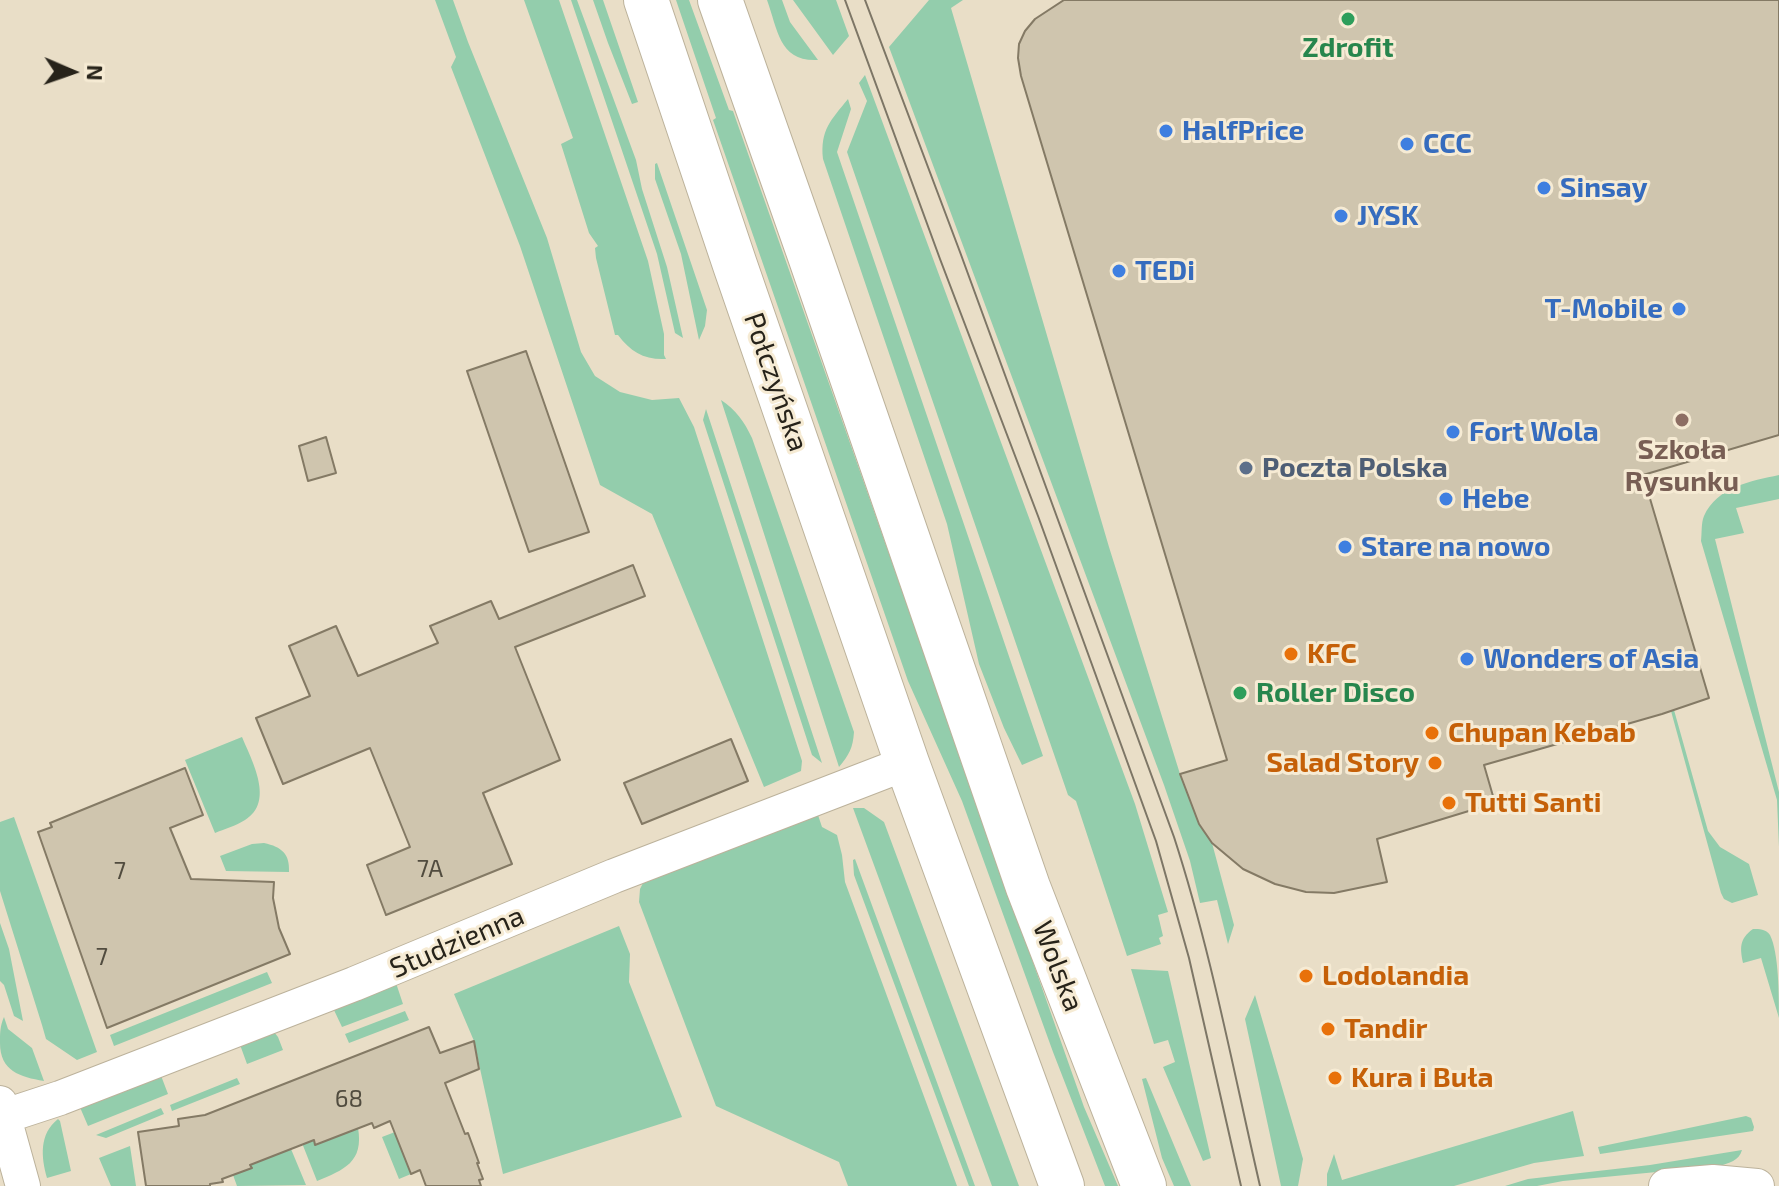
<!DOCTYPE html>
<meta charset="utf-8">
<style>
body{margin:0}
#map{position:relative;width:1779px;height:1186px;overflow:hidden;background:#e9dec7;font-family:"Exo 2",sans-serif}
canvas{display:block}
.north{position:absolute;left:32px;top:32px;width:80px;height:80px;-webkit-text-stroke:6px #f6ebd4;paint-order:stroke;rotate:92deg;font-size:22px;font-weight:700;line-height:32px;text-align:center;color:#27231a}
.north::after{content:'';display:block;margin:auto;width:28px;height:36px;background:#27231a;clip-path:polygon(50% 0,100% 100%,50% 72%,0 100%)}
</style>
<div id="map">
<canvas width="1779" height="1186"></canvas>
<div class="north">N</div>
</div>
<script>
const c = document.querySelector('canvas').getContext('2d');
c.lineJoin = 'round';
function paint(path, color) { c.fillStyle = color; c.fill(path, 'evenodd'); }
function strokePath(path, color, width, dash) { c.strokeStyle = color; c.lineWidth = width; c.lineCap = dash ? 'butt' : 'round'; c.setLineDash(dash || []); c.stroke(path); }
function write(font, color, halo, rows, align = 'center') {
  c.font = font + ' "Exo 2",sans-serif'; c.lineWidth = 6; c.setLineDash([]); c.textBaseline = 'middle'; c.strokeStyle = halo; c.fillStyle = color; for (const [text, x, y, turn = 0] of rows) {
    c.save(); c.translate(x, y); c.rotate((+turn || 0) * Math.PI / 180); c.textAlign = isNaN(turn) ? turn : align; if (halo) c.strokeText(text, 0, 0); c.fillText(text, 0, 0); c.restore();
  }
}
const green = new Path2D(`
 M435,0h18l15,42 79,196 34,114 14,24 25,16 32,8 27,-2 15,29 108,334 -1,10 -37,16 -112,-273 -52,-29 -80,-239 -69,-179 5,-10z
 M524,0h35l89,261 16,73v21l2,4c-22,1 -35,-7 -48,-24h-3l-19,-77 -1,-10 3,-2 -9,-13 -28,-89 12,-6z
 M571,0h6l59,160 6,29 25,78 16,71 -8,-5 -18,-79z
 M593,0h10l35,102 -6,2 -24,-61z
 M676,0h13l40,110 4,1 351,996 34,79h-13l-52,-134 -91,-251 -54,-120 -195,-561 3,-2z
 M767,0h15l8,22 28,38c-39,2 -40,-30 -51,-60z
 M793,0h43l13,36 -16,19z
 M929,0h34l-12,8 158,539 71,227 19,50 13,19 22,82 -6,19 -11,-44 -17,3 -10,-42 -26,-76 -275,-738z
 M865,75l270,729 33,108 -10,3 5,21 -4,2 2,6 -34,12 -51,-155 -8,-6 -221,-643 20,-51 -8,-18z
 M848,99l3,10 -14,43 206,604 -21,9 -18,-37 -25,-64 -32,-140 -124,-365c-3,-29 8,-39 25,-60z
 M657,163l50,147 -2,16 -6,14 -18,-86 -26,-75v-15z
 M721,400c15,10 23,21 31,38l102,294c-1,16 -5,23 -15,35z
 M706,409l116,354 -10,-8 -109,-335z
 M1779,475v24l-43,9 8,25 -29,6 64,253v55l-2,-47 -76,-259c1,-8 0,-18 3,-25 13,-29 47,-35 75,-41z
 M1674,710l34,121 12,16 29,17 9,31 -26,8 -8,-4 -3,-6 -50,-182z
 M242,737c10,24 33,65 3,83 -9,6 -21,9 -30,13l-30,-73z
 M853,808h11l20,14 135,364h-27z
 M818,815l4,12 15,8 5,20 3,27 112,304h-109l-9,-24 -123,-56 -77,-204 1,-13 3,-6z
 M14,817l83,235 -20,8 -31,-21 -4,-14 -42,-134v-69z
 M264,843c18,4 26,11 25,29l-63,-1 -6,-15 32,-12z
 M855,859l120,327h-6l-115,-311 -1,-15z
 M0,923l9,26 14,72 -9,-5 -10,-31 -4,-4z
 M619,926l11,28 -1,28 53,135 -179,57 -29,-133 -20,-47z
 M1753,929c6,0 13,0 17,6 9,18 9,61 9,83l-18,-60 -18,5c-3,-15 -4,-24 10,-34z
 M1131,969l37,2 43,187 -8,3 -40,-94 12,-5 -7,-22 -14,4z
 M267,972l5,11 -158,63 -4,-11z
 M395,980l8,24 -61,23 -9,-19z
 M1255,995l48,164 -5,27h-17l-36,-167z
 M405,1011l4,9 -60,23 -4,-9z
 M4,1017l4,12 24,19 12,33c-24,-4 -44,-10 -44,-38 0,-10 0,-17 4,-26z
 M274,1032l4,5 5,13 -36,14 -8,-22z
 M160,1073l8,21 -80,32 -9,-21z
 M237,1078l3,6 -68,27 -2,-6z
 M1146,1078l45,108h-17l-12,-28 -20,-79z
 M161,1108l3,6 -58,24 -10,-3z
 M1573,1111l11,45 -50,7 -80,23h-127v-12l7,-20 8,26z
 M1746,1116l5,2 3,9 -1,4 -153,23 -2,-7z
 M58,1119l2,2 11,50 -24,7c-6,-21 -8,-44 11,-59z
 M358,1128c6,34 -14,42 -41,53l-15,-38 11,-4 2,5z
 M395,1132l16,42 -12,5 -17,-42z
 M130,1146l6,40h-25l-12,-28z
 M291,1149l15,36 -69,1 -4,-11 18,-7v-3z
 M1742,1150c-3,11 -13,13 -23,16l-156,15 -26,5h-32l23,-7 122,-14z`);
const building = new Path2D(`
 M1064,0h715v435l-136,40 66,223 -47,16 -178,51 11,38 -118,36 10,43 -53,11 -28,-1 -31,-8 -32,-15 -31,-26 -13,-19 -19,-50 47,-14 -206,-684 -3,-18 1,-14 6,-13 10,-12z
 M526,351l63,181 -60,20 -62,-181z
 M326,437l10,36 -28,8 -9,-35z
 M633,565l12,31 -130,51 45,113 -77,33 29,71 -126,51 -19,-50 43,-18 -40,-99 -87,36 -27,-66 54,-22 -21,-50 47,-20 22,50 80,-33 -8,-17 61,-25 8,18z
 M731,739l17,42 -106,43 -18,-41z
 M185,768l18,47 -33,13 21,51 83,3 -1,16 6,30 11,26 -183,74 -69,-196 14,-5 -2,-4z
 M429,1027l11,26 34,-12 5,28 -34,14 20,51 3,-1 11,30h-2l6,16 -4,1 2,6h-55l-6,-16 -9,4 -21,-53 -16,7 -2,-5 -57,22 -1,-5 -64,25 2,3 -30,11 1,3 -13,2v2h-64l-8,-54 41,-6 -1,-7 27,-4z`);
const minor = new Path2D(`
 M0,1103l23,83
 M5,1116l55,-18 294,-114 260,-108 293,-113
 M1666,1186l47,-4 44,4`);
const secondary = new Path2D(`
 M646,0l89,265 172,498 155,423
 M720,0l90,256 218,631 116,299`);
const tram = new Path2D(`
 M845,0l95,259 98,257 118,325 33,117 52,228
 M865,0l95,252 214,585c37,114 59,232 86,349`);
const markers = [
 [1348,19,8,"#2e9e5b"],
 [1166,131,8,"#3f7fe0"],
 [1407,144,8,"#3f7fe0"],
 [1544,188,8,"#3f7fe0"],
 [1341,216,8,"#3f7fe0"],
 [1119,271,8,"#3f7fe0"],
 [1679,309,8,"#3f7fe0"],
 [1682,420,8,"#8d6e63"],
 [1453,432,8,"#3f7fe0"],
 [1246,468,8,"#5c6f8a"],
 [1446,499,8,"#3f7fe0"],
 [1345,547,8,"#3f7fe0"],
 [1291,654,8,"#e8710a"],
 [1467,659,8,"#3f7fe0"],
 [1240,693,8,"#2e9e5b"],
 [1432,733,8,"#e8710a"],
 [1435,763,8,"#e8710a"],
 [1449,803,8,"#e8710a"],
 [1306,976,8,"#e8710a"],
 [1328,1029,8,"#e8710a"],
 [1335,1078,8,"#e8710a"]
];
const numberNames = [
 ["7A",430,869],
 ["7",120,871],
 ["7",102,957],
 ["68",349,1099]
];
const leisureNames = [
 ["Zdrofit",1348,48],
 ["Roller Disco",1256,693,"left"]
];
const shopNames = [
 ["HalfPrice",1182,131],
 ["CCC",1423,144],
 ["Sinsay",1560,188],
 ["JYSK",1357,216],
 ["TEDi",1135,271],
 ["T-Mobile",1663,309,"right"],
 ["Fort Wola",1469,432],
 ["Hebe",1462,499],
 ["Stare na nowo",1361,547],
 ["Wonders of Asia",1483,659]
];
const streetNames = [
 ["Połczyńska",776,382,71],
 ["Studzienna",457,942,-23],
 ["Wolska",1058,966,69]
];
const educationNames = [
 ["Szkoła",1682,450],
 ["Rysunku",1682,482]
];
const serviceNames = [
 ["Poczta Polska",1262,468]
];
const foodNames = [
 ["KFC",1307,654],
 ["Chupan Kebab",1448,733],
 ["Salad Story",1419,763,"right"],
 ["Tutti Santi",1465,803],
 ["Lodolandia",1322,976],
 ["Tandir",1344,1029],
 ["Kura i Buła",1351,1078]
];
paint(green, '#93cdac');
paint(building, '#cfc5ae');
strokePath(building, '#847a65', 2);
strokePath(minor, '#bcb29b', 36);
strokePath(secondary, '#bcb29b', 46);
strokePath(minor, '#fff', 34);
strokePath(secondary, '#fff', 44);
strokePath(tram, '#7d7666', 2);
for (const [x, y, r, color] of markers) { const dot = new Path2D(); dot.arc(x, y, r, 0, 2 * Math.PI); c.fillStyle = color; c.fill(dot); strokePath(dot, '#f6ebd4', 3); }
write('24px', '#514c3f', null, numberNames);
write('bold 28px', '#27864d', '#f6ebd4', leisureNames);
write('bold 28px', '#366cbe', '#f6ebd4', shopNames, 'left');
write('28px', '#27231a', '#f6ebd4', streetNames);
write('bold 28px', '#785e54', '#f6ebd4', educationNames);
write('bold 28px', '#4e5e75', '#f6ebd4', serviceNames, 'left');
write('bold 28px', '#c56008', '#f6ebd4', foodNames, 'left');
</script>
